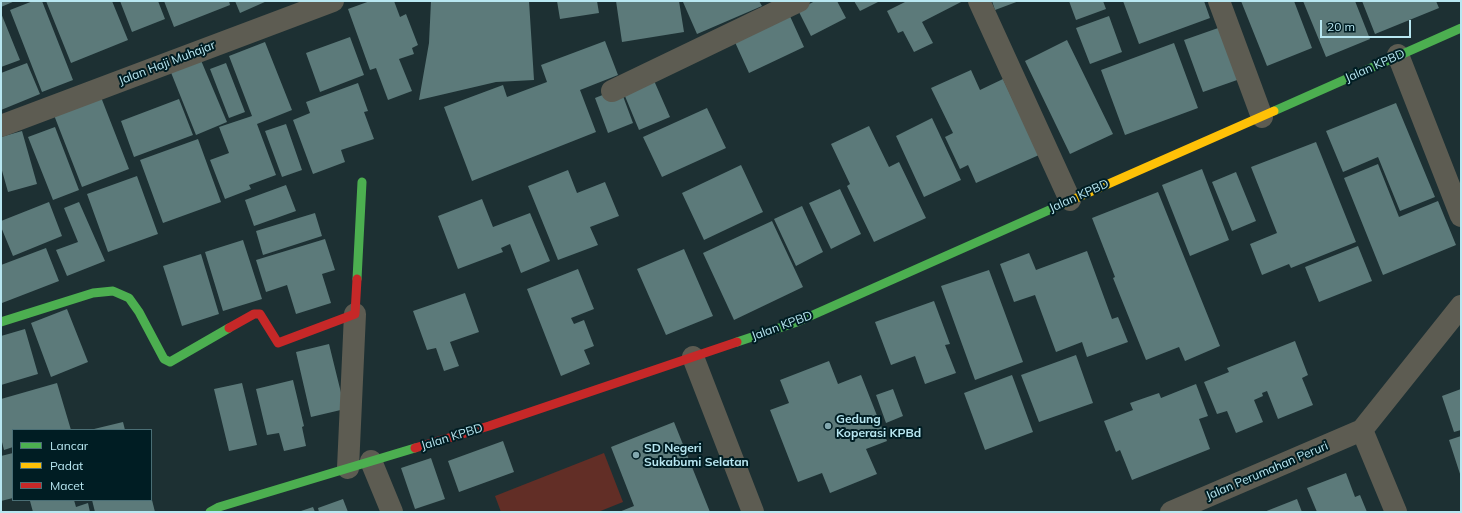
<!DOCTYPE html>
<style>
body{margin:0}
#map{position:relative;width:1462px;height:513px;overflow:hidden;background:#1d3033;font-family:Mulish,sans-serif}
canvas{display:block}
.frame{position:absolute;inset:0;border:2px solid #b8e7f1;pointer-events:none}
.legend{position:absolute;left:12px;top:429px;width:140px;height:72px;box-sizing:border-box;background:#001d23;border:1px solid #4a6e75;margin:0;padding:5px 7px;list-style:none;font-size:12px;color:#b8e7f1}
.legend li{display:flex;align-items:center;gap:8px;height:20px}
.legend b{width:20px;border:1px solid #4a6e75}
.scale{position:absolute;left:1320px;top:20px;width:91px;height:18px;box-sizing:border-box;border:2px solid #b8e7f1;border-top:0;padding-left:5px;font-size:12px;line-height:14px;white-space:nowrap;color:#b8e7f1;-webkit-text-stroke:3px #001d23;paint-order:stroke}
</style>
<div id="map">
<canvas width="1462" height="513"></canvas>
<div class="frame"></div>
<ul class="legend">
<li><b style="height:5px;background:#4caf50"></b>Lancar</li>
<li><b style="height:5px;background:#ffc107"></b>Padat</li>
<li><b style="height:5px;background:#c62828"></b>Macet</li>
</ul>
<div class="scale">20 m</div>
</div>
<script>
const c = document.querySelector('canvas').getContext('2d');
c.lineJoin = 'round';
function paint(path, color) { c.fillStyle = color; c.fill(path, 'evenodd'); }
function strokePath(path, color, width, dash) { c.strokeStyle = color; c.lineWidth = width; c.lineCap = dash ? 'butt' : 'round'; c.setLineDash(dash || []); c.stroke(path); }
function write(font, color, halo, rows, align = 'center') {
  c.font = font + ' Mulish,sans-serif'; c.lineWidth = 4; c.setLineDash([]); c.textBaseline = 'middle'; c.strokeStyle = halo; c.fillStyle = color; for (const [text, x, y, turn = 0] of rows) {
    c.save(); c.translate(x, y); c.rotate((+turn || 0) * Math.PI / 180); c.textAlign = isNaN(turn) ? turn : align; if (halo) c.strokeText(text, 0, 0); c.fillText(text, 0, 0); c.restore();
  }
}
const green = new Path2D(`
 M604,453l19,49 -25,10h-97l-6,-16z`);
const building = new Path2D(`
 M1,1h14l-14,6z
 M33,1h9l31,79 -31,12 -32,-82z
 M46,1h66l16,39 -57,23z
 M120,1h38l7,18 -33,13z
 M164,1h65l1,4 -56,22z
 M235,1h32l-27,12z
 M370,1h24l6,16 6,-3 12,31 -6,3 2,6 -15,5 13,32 -24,9 -12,-32 -6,2 -22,-61z
 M431,1h98l5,79 -38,2 -77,18 10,-57z
 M557,1h40l2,12 -39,6z
 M616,1h63l5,31 -62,10z
 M685,1h74l3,5 -65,28 -14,-32z
 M815,1h22l9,17 -35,18 -13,-26z
 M854,1h26l-20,10z
 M907,1h56l-41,21 11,21 -19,9 -11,-21 -5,2 -11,-22z
 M992,1h27l-24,9z
 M1069,1h34l3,8 -30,11z
 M1123,1h81l6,17 -71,26z
 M1241,1h53l18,47 -45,18z
 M1303,1h52l15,38 -44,18z
 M1362,1h74l3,7 -64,26z
 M1,13l19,47 -19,7z
 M789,14l15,33 -55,26 -15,-33z
 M1109,16l13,36 -32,12 -14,-36z
 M1221,27l19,52 -37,13 -19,-52z
 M350,37l14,38 -44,17 -14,-39z
 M1067,40l46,94 -43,20 -45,-93z
 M605,41l13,34 -38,15 16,42 -124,49 -28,-74 59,-22 4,12 40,-15 -6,-17z
 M265,42l27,68 -35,14 19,51 -27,10 2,4 -26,10 -15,-39 19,-7 -10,-26 33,-11 -23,-60z
 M1174,43l24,65 -73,27 -24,-65z
 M200,58l27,64 -31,13 -26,-65z
 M27,63l13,31 -39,16v-37z
 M226,63l19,49 -16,6 -19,-49z
 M971,70l9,20 23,-11 36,76 -63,28 -8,-18 -8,4 -15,-32 8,-4 -22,-45z
 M652,76l18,41 -31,13 -17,-41z
 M358,83l10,28 -4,1 10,27 -33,11 4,12 -32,12 -20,-54 17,-7 -4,-11z
 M620,88l13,35 -25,10 -13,-35z
 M99,92l30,77 -47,18 -30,-77z
 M179,99l14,36 -59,22 -13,-36z
 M1396,103l39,94 -35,14 -22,-54 -35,15 -17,-41z
 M707,108l19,40 -64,29 -19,-40z
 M932,118l29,62 -37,17 -28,-61z
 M286,124l16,46 -20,7 -17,-46z
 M869,126l20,41 10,-5 27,56 -52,24 -27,-56 3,-2 -19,-40z
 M55,127l24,63 -26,10 -25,-63z
 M22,131l15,53 -29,8 -7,-25v-30z
 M198,139l23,63 -58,21 -23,-63z
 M1316,142l40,100 -65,26 -2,-4 -27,11 -12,-31 27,-11 -26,-66z
 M1378,164l21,53 39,-16 18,44 -73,30 -39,-97z
 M741,165l22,47 -59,28 -22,-47z
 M1202,169l27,71 -39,16 -28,-71z
 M568,170l9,23 28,-11 14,34 -29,11 8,18 -40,15 -30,-74z
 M1236,172l20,49 -24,10 -20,-49z
 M137,176l21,58 -50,18 -21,-58z
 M286,185l10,26 -42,15 -9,-26z
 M840,189l21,45 -30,15 -22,-46z
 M1158,192l62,154 -35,15 -6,-14 -33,13 -33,-82 2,-1 -23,-59z
 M482,199l11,28 37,-14 20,48 -29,12 -11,-29 -9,4 2,4 -45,17 -20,-53z
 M49,202l13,34 -49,20 -12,-29v-6z
 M79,202l26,59 -38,15 -11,-26 22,-8 -14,-34z
 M802,206l21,46 -27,14 -22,-47z
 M315,213l7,23 -59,19 -7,-24z
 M772,221l31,66 -69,33 -31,-67z
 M325,239l10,31 -13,4 9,29 -35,11 -9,-29 -21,7 -10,-32z
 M243,240l19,59 -39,12 -18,-59z
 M1358,246l14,35 -53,21 -14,-35z
 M46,248l13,33 -57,22 -1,-38z
 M684,249l29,67 -47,19 -29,-66z
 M1087,251l25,68 6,-2 10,25 -41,15 -5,-15 -26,10 -21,-57 -21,7 -14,-38 29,-11 7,17z
 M201,254l18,60 -37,12 -19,-60z
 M578,269l16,40 -23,9 3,6 10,-4 10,26 -10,4 6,14 -29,12 -34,-87z
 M989,270l34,92 -48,18 -34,-94z
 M465,293l14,39 -29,10 9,24 -15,5 -8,-23 -9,2 -14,-39z
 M934,301l16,43 -5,1 11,28 -31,11 -10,-28 -24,9 -16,-43z
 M67,309l21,53 -37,15 -20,-54z
 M25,329l13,45 -37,11v-49z
 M1295,341l13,34 -6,3 11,27 -35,14 -11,-28 -5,2 1,3 -9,4 9,22 -27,11 -9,-22 -10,3 -13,-32 25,-10 -2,-4z
 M329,344l16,65 -34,8 -15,-65z
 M1076,355l17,48 -54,19 -18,-47z
 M829,361l9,23 23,-9 26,66 -21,8 11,25 -47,19 -8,-20 -24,9 -28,-72 19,-7 -9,-23z
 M1012,375l21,57 -48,18 -21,-57z
 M293,380l11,46 -2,1 4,19 -22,5 -5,-18 -12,2 -11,-46z
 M57,383l14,47h-58v17l-9,3 -3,-12v-39z
 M242,383l15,62 -28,6 -15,-62z
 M1196,384l12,32 -9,3 11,30 -78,31 -12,-30 -4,2 -12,-31 29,-11 -3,-7 29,-10 2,5z
 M893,389l10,27 -17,7 -10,-28z
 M1461,389v41l-7,2 -12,-36z
 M123,422l2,8h-31v-1z
 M674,422l36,90h-91l15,-6 -23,-59z
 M1461,436v41l-12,-37z
 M503,441l11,31 -55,20 -11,-31z
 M13,453v45l-12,3v-45z
 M431,458l14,41 -30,10 -14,-41z
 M1346,473l9,24 5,-2 7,17h-50l-10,-24z
 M343,499l5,13h-29l-1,-4z
 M1297,499l5,13h-38z
 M74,500l2,7 12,-4 2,9h-57l-3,-11z
 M92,500h60l3,12h-60z
 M313,507l2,5h-17z`);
const street = new Path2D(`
 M979,1l91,199
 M1219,1l43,116
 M1398,55l63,161
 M612,91l187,-90
 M1,126l332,-125
 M693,357l60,155
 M1362,430l34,82
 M371,461l21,51
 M348,468l7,-154
 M1171,512l191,-82 99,-124`);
const fast = new Path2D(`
 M1274,111l187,-83
 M357,279l5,-97
 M1,322l92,-29 20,-2 16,7 10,14 25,47 6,3 59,-34
 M737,342l60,-20 259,-115
 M210,512l9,-5 196,-59`);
const slow = new Path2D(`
 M1056,207l218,-96`);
const jam = new Path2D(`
 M229,328l25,-14h6l18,29 77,-29 2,-35
 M415,448l74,-22 248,-84`);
const markers = [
 [828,426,4,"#82a7ae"],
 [636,455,4,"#82a7ae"]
];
const streetNames = [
 ["Jalan Haji Muhajar",167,63,-21],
 ["Jalan KPBD",1375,66,-24],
 ["Jalan KPBD",1079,196,-24],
 ["Jalan KPBD",782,326,-20],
 ["Jalan KPBD",452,437,-17],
 ["Jalan Perumahan Peruri",1267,471,-23]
];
const poiNames = [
 ["Gedung",836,419],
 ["Koperasi KPBd",836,433],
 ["SD Negeri",644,448],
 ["Sukabumi Selatan",644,462]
];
paint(green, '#622e26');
paint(building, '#5c7a7a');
strokePath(street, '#5d5c52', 22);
strokePath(fast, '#4caf50', 9);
strokePath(slow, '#ffc107', 9);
strokePath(jam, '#c62828', 9);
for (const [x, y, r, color] of markers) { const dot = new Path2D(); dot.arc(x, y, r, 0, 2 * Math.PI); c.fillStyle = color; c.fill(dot); strokePath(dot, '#001d23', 1.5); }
write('12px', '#b8e7f1', '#001d23', streetNames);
write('bold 12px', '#b8e7f1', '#001d23', poiNames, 'left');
</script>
